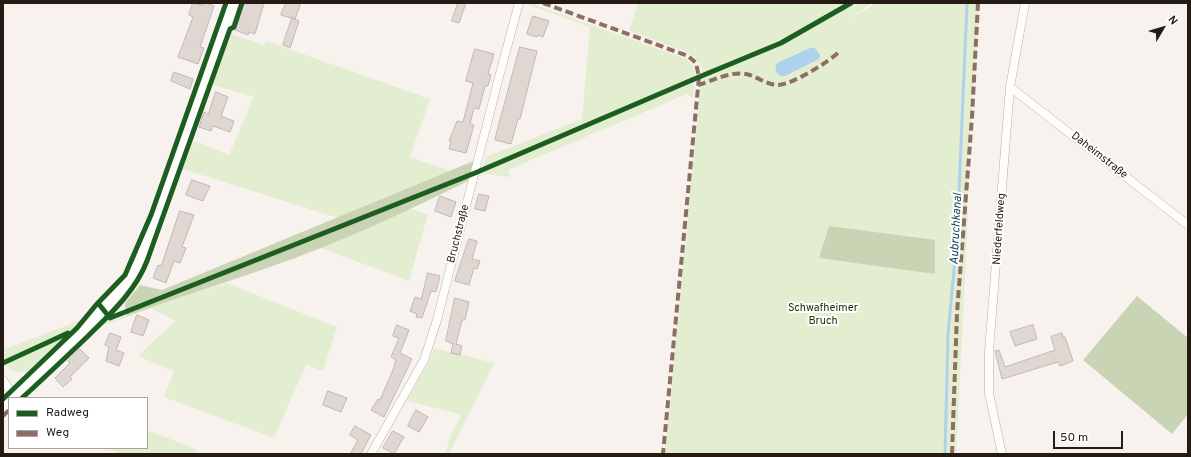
<!DOCTYPE html>
<meta charset="utf-8">
<style>
body{margin:0}
#map{position:relative;width:1191px;height:457px;overflow:hidden;background:#f8f2ee;font-family:Overpass,sans-serif}
canvas{display:block}
.frame{position:absolute;inset:0;border:4px solid #251b14;pointer-events:none}
.legend{position:absolute;left:8px;top:397px;width:140px;height:52px;box-sizing:border-box;background:#fff;border:1px solid #a8a4a1;margin:0;padding:5px 7px;list-style:none;font-size:12px;color:#251b14}
.legend li{display:flex;align-items:center;gap:8px;height:20px}
.legend b{width:20px;border:1px solid #a8a4a1}
.north{position:absolute;left:1143px;top:8px;width:40px;height:40px;-webkit-text-stroke:3px #fff;paint-order:stroke;rotate:52deg;font-size:11px;font-weight:700;line-height:16px;text-align:center;color:#251b14}
.north::after{content:'';display:block;margin:auto;width:14px;height:18px;background:#251b14;clip-path:polygon(50% 0,100% 100%,50% 72%,0 100%)}
.scale{position:absolute;left:1053px;top:431px;width:70px;height:18px;box-sizing:border-box;border:2px solid #251b14;border-top:0;padding-left:5px;font-size:12px;line-height:14px;white-space:nowrap;color:#251b14;-webkit-text-stroke:3px #fff;paint-order:stroke}
</style>
<div id="map">
<canvas width="1191" height="457"></canvas>
<div class="frame"></div>
<ul class="legend">
<li><b style="height:5px;background:#1b5e20"></b>Radweg</li>
<li><b style="height:5px;background:#8d6e63"></b>Weg</li>
</ul>
<div class="north">N</div>
<div class="scale">50 m</div>
</div>
<script>
const c = document.querySelector('canvas').getContext('2d');
c.lineJoin = 'round';
function paint(path, color) { c.fillStyle = color; c.fill(path, 'evenodd'); }
function strokePath(path, color, width, dash) { c.strokeStyle = color; c.lineWidth = width; c.lineCap = dash ? 'butt' : 'round'; c.setLineDash(dash || []); c.stroke(path); }
function write(font, color, halo, rows, align = 'center') {
  c.font = font + ' Overpass,sans-serif'; c.lineWidth = 4; c.setLineDash([]); c.textBaseline = 'middle'; c.strokeStyle = halo; c.fillStyle = color; for (const [text, x, y, turn = 0] of rows) {
    c.save(); c.translate(x, y); c.rotate((+turn || 0) * Math.PI / 180); c.textAlign = isNaN(turn) ? turn : align; if (halo) c.strokeText(text, 0, 0); c.fillText(text, 0, 0); c.restore();
  }
}
const green = new Path2D(`
 M530,3l157,56 8,9 -2,30 -6,-4 -179,76 2,7 -29,-4 5,-16 96,-38 8,-92 -61,-22z
 M638,3h234l-24,16 29,-16h103l-12,157 -1,78 -11,216h-291l37,-385 -8,-12 -10,-6 -55,-20z
 M232,34l32,11 2,-4 164,58 -20,58 40,14 -112,47 -155,-49 11,-28 35,14 25,-58 -43,-13z
 M411,209l17,5 -19,67 -88,-33z
 M227,283l110,44 -14,44 -17,-6 -32,73 -110,-41 10,-26 -36,-15 37,-35 -24,-13 -40,15 -8,1 6,-6 3,3 74,-30 -16,10z
 M81,320l-12,13 -43,39c-17,2 -23,-6 -23,-22z
 M434,348l60,15 -45,91h-4l6,-19 10,-19 -6,-3 -48,-12 23,-41z
 M147,430l51,20 -2,4h-73l-17,-6h41z`);
const forest = new Path2D(`
 M476,160l-6,20c-49,24 -98,48 -149,68 -64,25 -130,45 -195,68l-1,-13 15,-18 22,5z
 M829,226l106,14v34l-116,-16z
 M1137,296l51,42v76l-16,20 -89,-74z`);
const water = new Path2D(`
 M810,48h5l5,7 -1,4 -34,17h-5c-4,-4 -6,-7 -3,-13z`);
const stream = new Path2D(`
 M945,454l3,-120 9,-96 10,-235`);
const building = new Path2D(`
 M193,3l9,2 1,-2h3l8,3 -14,41 4,1 -6,16 -20,-7 15,-40 -4,-2z
 M244,3h20l-9,31 -6,-2 -1,3 -13,-5z
 M286,3h15l-6,16 -14,-4z
 M458,3h8l-7,20 -7,-2z
 M533,16l16,5 -6,16 -5,-2 -1,2 -10,-3z
 M292,18l7,3 -9,27 -7,-3z
 M520,47l17,4 -17,68h-2l-7,25 -16,-4z
 M475,49l19,5 -6,20 3,1 -3,11h-3l-6,23 -5,-1 -4,16 4,1 -8,28 -17,-4 2,-8h-2l8,-20 6,1 10,-39 -7,-2z
 M174,72l19,7 -3,10 -19,-8z
 M216,92l12,5 -7,19 13,5 -4,11 -17,-6 -2,5 -12,-4 5,-15 4,2z
 M192,180l18,6 -7,15 -17,-6z
 M479,194l10,2 -4,15 -10,-2z
 M440,196l16,6 -5,15 -16,-6z
 M180,211l14,4 -12,32 4,1 -6,15 -6,-2 -8,22 -13,-5 5,-13 3,1z
 M469,239l8,2 -5,18 8,2 -3,8 -3,-1 -5,17 -14,-4z
 M428,273l12,3 -4,16 -5,-1 -9,27 -6,-1 1,-3 -7,-3 5,-14 6,2z
 M455,298l14,4 -4,18h-3l-6,24 6,2 -2,9 -9,-2 2,-9 -7,-3z
 M137,315l12,5 -6,16 -12,-4z
 M397,325l12,5 -9,23 12,6 -28,58 -13,-7 7,-11 2,1 15,-35h-1l2,-5 -5,-3 8,-19 -6,-2z
 M1033,325l4,14 -22,7 -5,-14z
 M110,333l11,4 -5,13 8,3 -5,13 -13,-5 3,-14 -4,-2z
 M1062,333l1,4h2l8,24 -13,5 -2,-4 -56,17 -7,-28 4,-1 6,17 50,-17 -4,-13z
 M80,349l9,9 -19,19 2,2 -9,8 -8,-9 15,-15 -2,-2z
 M328,391l19,7 -6,14 -18,-7z
 M416,410l12,7 -9,15 -11,-6z
 M355,426l16,9 -10,19h-11l8,-14 -8,-5z
 M393,431l11,6 -10,17 -11,-6z`);
const minor = new Path2D(`
 M1010,87l178,138
 M3,380l11,16
 M371,454l53,-94 13,-40 62,-243 20,-74
 M1002,454l-13,-61v-42l21,-264 15,-84`);
const secondary = new Path2D(`
 M12,398c45,-43 93,-83 128,-135l93,-260
 M3,407l6,-6`);
const quiet = new Path2D(`
 M543,3l145,53 8,7 3,14 -36,377
 M698,85c14,-4 32,-14 48,-11 11,2 20,11 32,11 14,0 52,-24 62,-34
 M3,416l6,-6
 M952,454l5,-141 15,-196 6,-114`);
const cycleway = new Path2D(`
 M98,303l12,15 365,-145 224,-96 82,-34 70,-40
 M3,363l65,-30
 M22,398c22,-20 44,-41 65,-61 23,-23 48,-45 60,-76l83,-232 4,-2 8,-24
 M3,399l74,-71 19,-23 29,-30 26,-60 75,-212`);
const streetNames = [
 ["Daheimstraße",1099,156,38],
 ["Niederfeldweg",1000,229,-86],
 ["Bruchstraße",459,234,-76]
];
const parkNames = [
 ["Schwafheimer",823,309],
 ["Bruch",823,322]
];
const waterNames = [
 ["Aubruchkanal",957,229,-87]
];
paint(green, '#e3edcf');
paint(forest, '#c9d4b4');
paint(water, '#aed2ed');
strokePath(stream, '#aed2ed', 3);
paint(building, '#e0d7d2');
strokePath(building, '#bfb8b3', 1);
strokePath(minor, '#b7aea9', 9);
strokePath(secondary, '#b7aea9', 13);
strokePath(minor, '#fefdfc', 8);
strokePath(secondary, '#fefdfc', 12);
strokePath(quiet, '#8d6e63', 4, [8, 4]);
strokePath(cycleway, '#1b5e20', 5);
write('11px', '#251b14', '#fff', streetNames);
write('11px', '#223209', '#fff', parkNames);
write('italic 12px', '#1a435f', '#fff', waterNames);
</script>
